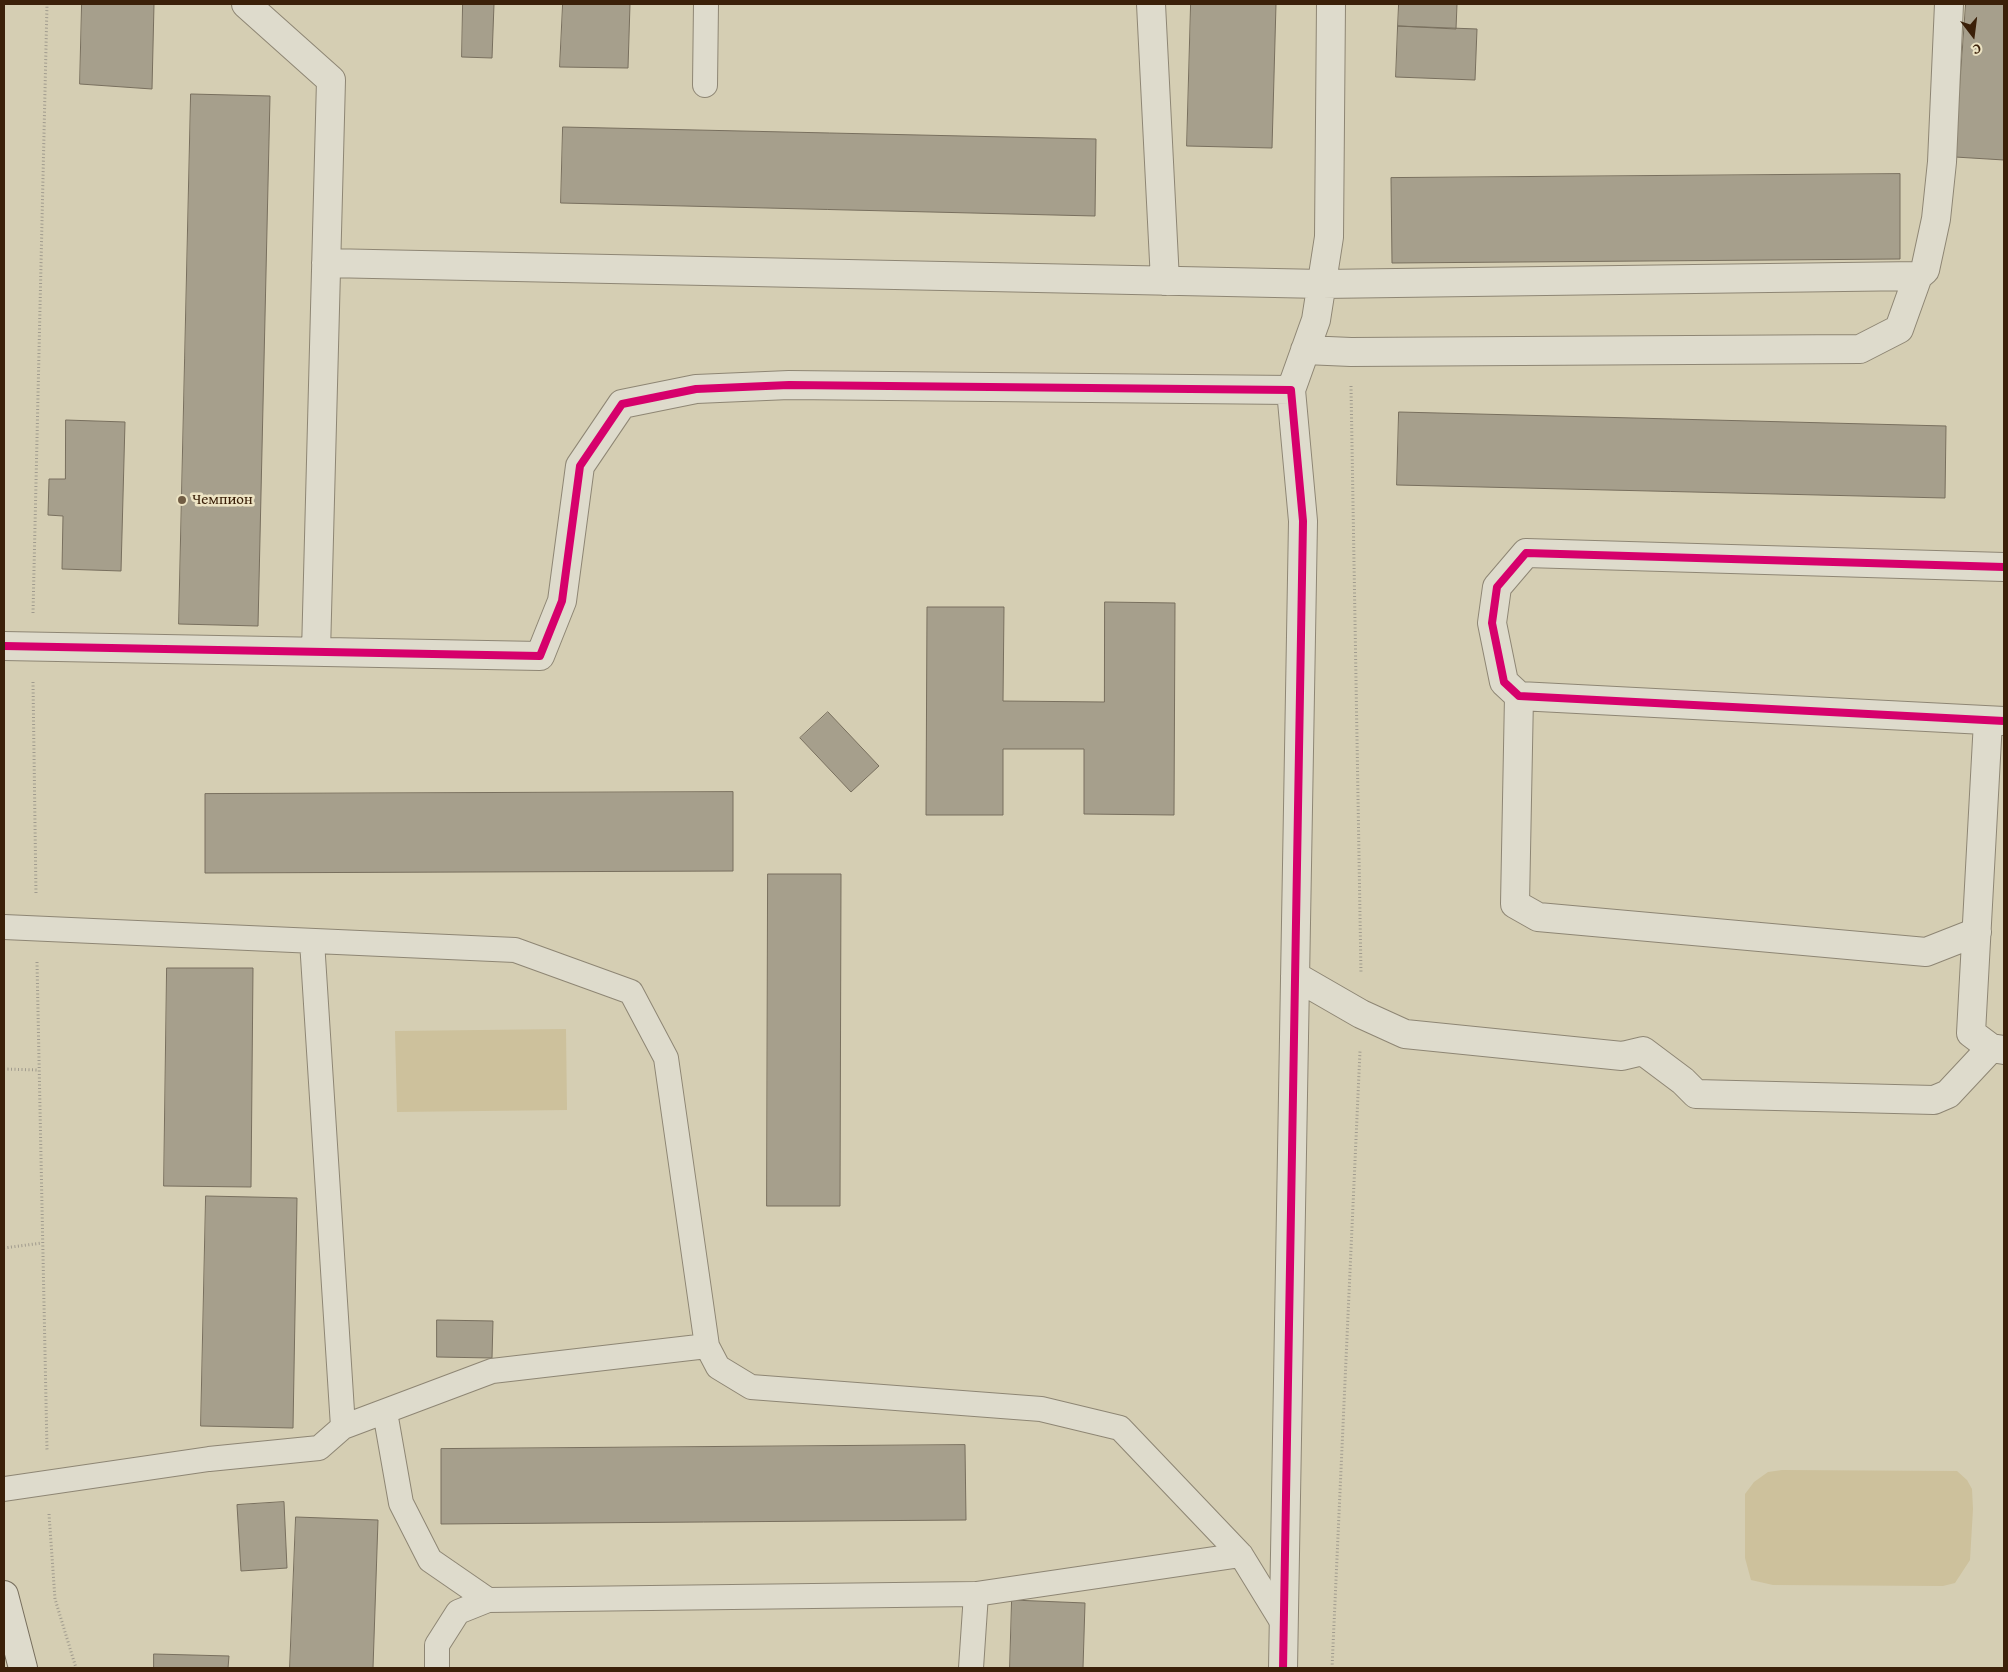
<!DOCTYPE html>
<meta charset="utf-8">
<style>
body{margin:0}
#map{position:relative;width:2008px;height:1672px;overflow:hidden;background:#d5ceb3;font-family:"Gentium Book Plus",serif}
canvas{display:block}
.frame{position:absolute;inset:0;border:5px solid #3b2009;pointer-events:none}
.north{position:absolute;left:1948px;top:10px;width:50px;height:50px;-webkit-text-stroke:4px #ede4c4;paint-order:stroke;rotate:165deg;font-size:14px;font-weight:700;line-height:20px;text-align:center;color:#3b2009}
.north::after{content:'';display:block;margin:auto;width:18px;height:22px;background:#3b2009;clip-path:polygon(50% 0,100% 100%,50% 72%,0 100%)}
</style>
<div id="map">
<canvas width="2008" height="1672"></canvas>
<div class="frame"></div>
<div class="north">С</div>
</div>
<script>
const c = document.querySelector('canvas').getContext('2d');
c.lineJoin = 'round';
function paint(path, color) { c.fillStyle = color; c.fill(path, 'evenodd'); }
function strokePath(path, color, width, dash) { c.strokeStyle = color; c.lineWidth = width; c.lineCap = dash ? 'butt' : 'round'; c.setLineDash(dash || []); c.stroke(path); }
function write(font, color, halo, rows, align = 'center') {
  c.font = font + ' "Gentium Book Plus",serif'; c.lineWidth = 5; c.setLineDash([]); c.textBaseline = 'middle'; c.strokeStyle = halo; c.fillStyle = color; for (const [text, x, y, turn = 0] of rows) {
    c.save(); c.translate(x, y); c.rotate((+turn || 0) * Math.PI / 180); c.textAlign = isNaN(turn) ? turn : align; if (halo) c.strokeText(text, 0, 0); c.fillText(text, 0, 0); c.restore();
  }
}
const green = new Path2D(`
 M566,1029l1,81 -170,2 -2,-81z
 M1782,1470l175,1 10,9 5,9 1,20 -3,51 -15,23 -12,3 -170,-1 -22,-5 -6,-22v-64l9,-12 14,-10z`);
const building = new Path2D(`
 M82,4h72l-2,85 -72,-5z
 M463,4h31l-2,54 -30,-1z
 M563,4h67l-2,64 -68,-1z
 M1191,4h85l-4,144 -85,-2z
 M1399,4h58l-1,25 -58,-3z
 M1966,4h38v156l-49,-3z
 M1398,26l79,3 -2,51 -79,-3z
 M191,94l79,2 -12,530 -79,-2z
 M563,127l533,12 -1,77 -534,-13z
 M1900,174v85l-508,4 -1,-85z
 M1399,412l547,14 -1,72 -548,-13z
 M66,420l59,2 -4,149 -59,-2 1,-53 -15,-1 1,-36h16z
 M1105,602l70,1 -1,212 -90,-1v-65h-81v66h-77l1,-208h77l-1,94 101,1z
 M828,712l51,54 -28,26 -51,-54z
 M733,792v79l-528,2v-79z
 M768,874h73l-1,332h-73z
 M167,968h86l-2,219 -87,-1z
 M206,1196l91,2 -4,230 -92,-2z
 M437,1320l56,1 -1,37 -55,-1z
 M965,1445l1,75 -525,4v-75z
 M284,1502l3,66 -46,3 -4,-66z
 M296,1517l82,3 -5,148h-83z
 M1012,1600l73,3 -2,65h-73z
 M154,1654l75,2 -1,12h-74z`);
const path = new Path2D(`
 M1351,386l10,588
 M33,613l14,-609
 M33,682l3,213
 M37,962l10,488
 M4,1069l35,1
 M4,1248l38,-5
 M49,1514l6,85 21,69
 M1332,1668l28,-617`);
const lane = new Path2D(`
 M705,85l1,-81
 M4,927l511,23 116,42 35,66 41,288 11,21 33,20 290,22 79,19 121,127 43,70
 M385,1412l16,91 29,57 58,40
 M343,1427l149,-56 215,-25
 M4,1489l205,-30 110,-11 24,-21 -31,-486
 M437,1668v-23l21,-33 30,-12 488,-6 265,-39
 M971,1668l5,-74`);
const street = new Path2D(`
 M246,4l85,76 -15,572
 M1151,4l14,277
 M326,263l996,21 596,-8 7,-6 11,-51 6,-57 7,-158
 M1305,350l46,2 509,-3 39,-20 19,-53
 M1291,390l25,-70 13,-83 2,-233
 M2004,567l-478,-14 -29,34 -5,36 12,59 15,14 485,25
 M4,646l536,10 22,-55 18,-135 42,-62 74,-15 93,-4 502,5 12,131 -20,1147
 M1519,696l-4,208 23,13 388,35 51,-20
 M1988,721l-17,312 20,15 13,2
 M1295,976l66,38 44,20 217,22 21,-5 40,30 13,13 238,6 14,-6 43,-46`);
const secondary = new Path2D(`
 M4,1595l19,73`);
const cycleway = new Path2D(`
 M2004,567l-478,-14 -29,34 -5,36 12,59 15,14 485,25
 M4,646l536,10 22,-55 18,-135 42,-62 74,-15 93,-4 502,5 12,131 -20,1147`);
const markers = [
 [182,500,5,"#715d44"]
];
const poiNames = [
 ["Чемпион",192,500]
];
paint(green, '#cdc19c');
paint(building, '#a69f8c');
strokePath(building, '#786f5e', 1);
strokePath(lane, '#8e8674', 26);
strokePath(street, '#8e8674', 30);
strokePath(secondary, '#786f5e', 30);
strokePath(path, '#a09b8e', 3, [1, 2.5]);
strokePath(lane, '#dedbcc', 24);
strokePath(street, '#dedbcc', 28);
strokePath(secondary, '#dedbcc', 28);
strokePath(cycleway, '#d6006c', 8);
for (const [x, y, r, color] of markers) { const dot = new Path2D(); dot.arc(x, y, r, 0, 2 * Math.PI); c.fillStyle = color; c.fill(dot); strokePath(dot, '#ede4c4', 2); }
write('15px', '#3b2009', '#ede4c4', poiNames, 'left');
</script>
